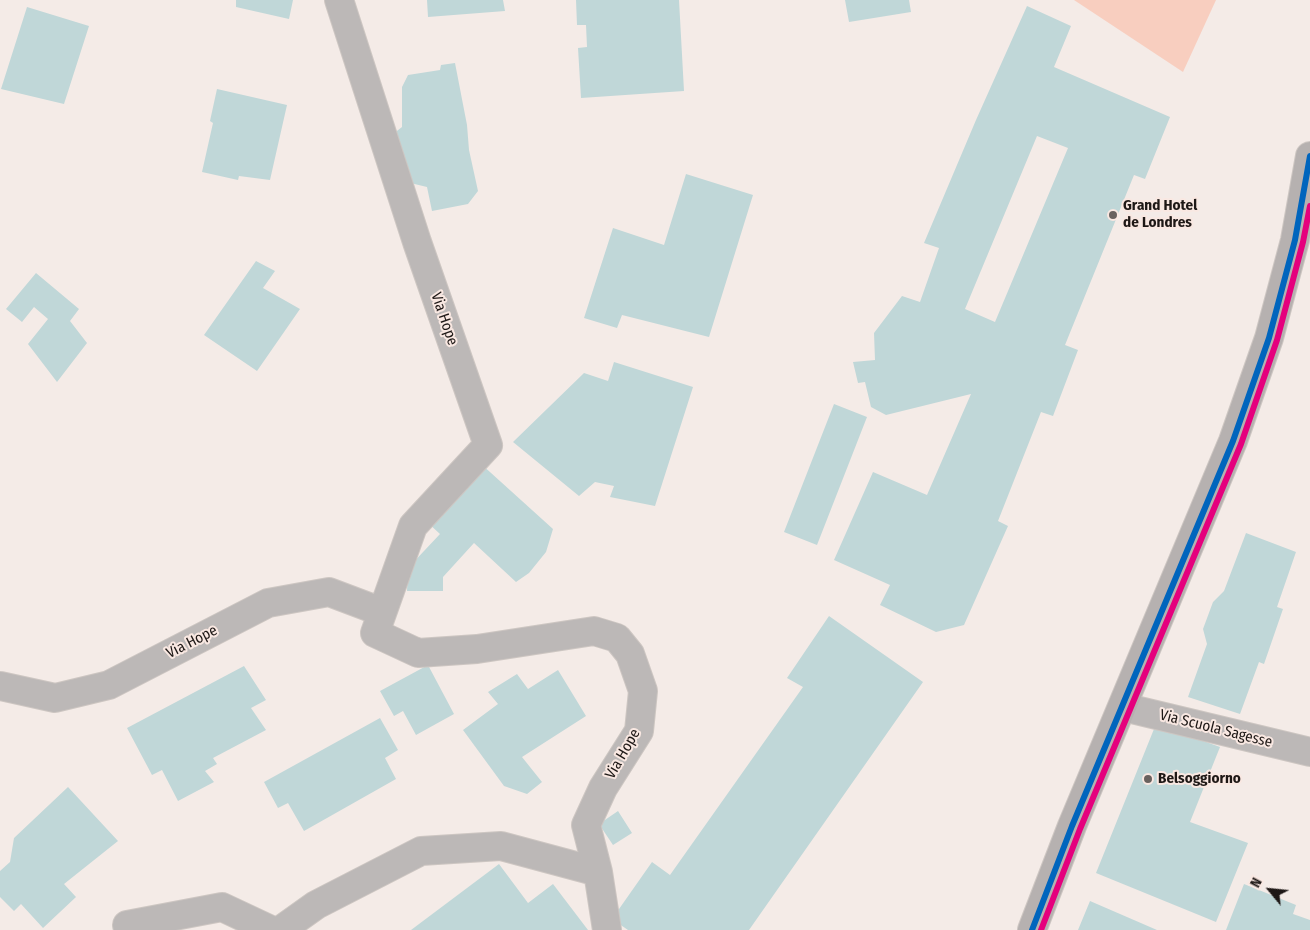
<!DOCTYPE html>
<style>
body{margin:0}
#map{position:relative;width:1310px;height:930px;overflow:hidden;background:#f4ebe7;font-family:"Fira Sans Condensed",sans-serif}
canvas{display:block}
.north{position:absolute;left:1245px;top:865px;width:50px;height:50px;-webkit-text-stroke:4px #f9e8e2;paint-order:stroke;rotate:298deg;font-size:14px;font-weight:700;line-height:20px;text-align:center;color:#1e1816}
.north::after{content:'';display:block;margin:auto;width:18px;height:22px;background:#1e1816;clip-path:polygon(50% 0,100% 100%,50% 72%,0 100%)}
</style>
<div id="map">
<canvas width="1310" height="930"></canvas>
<div class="north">N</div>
</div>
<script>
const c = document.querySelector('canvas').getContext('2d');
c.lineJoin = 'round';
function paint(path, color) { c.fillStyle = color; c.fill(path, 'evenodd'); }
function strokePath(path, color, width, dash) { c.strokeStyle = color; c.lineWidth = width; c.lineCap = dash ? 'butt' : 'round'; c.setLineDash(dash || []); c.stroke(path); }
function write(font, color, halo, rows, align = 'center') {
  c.font = font + ' "Fira Sans Condensed",sans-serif'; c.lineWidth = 4; c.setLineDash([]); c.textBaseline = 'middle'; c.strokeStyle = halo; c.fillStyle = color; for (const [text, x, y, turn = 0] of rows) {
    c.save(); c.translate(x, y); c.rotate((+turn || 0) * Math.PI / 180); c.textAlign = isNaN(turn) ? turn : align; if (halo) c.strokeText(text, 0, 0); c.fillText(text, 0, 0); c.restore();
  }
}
const green = new Path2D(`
 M1074,0h142l-33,72z`);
const building = new Path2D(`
 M236,0h57l-4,19 -53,-12z
 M427,0h76l2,11 -77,6z
 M576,0h103l5,91 -103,7 -3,-50 9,-1 -1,-22h-9z
 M845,0h64l2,12 -62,10z
 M1027,6l44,20 -17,41 116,50 -25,62 -11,-4 -69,170 13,5 -25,66 -12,-4 -43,109 10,5 -44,99 -28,7 -56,-27 10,-20 -56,-25 39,-88 54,23 44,-101 -85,21 -15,-8 -6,-25 -7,1 -5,-21 22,-2 -1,-27 28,-37 18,6 19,-54 -15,-5 52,-123zM1037,136l31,12 -73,174 -30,-13z
 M27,7l62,19 -25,78 -63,-15z
 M455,63l12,62 2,25 9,41 -10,13 -36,7 -5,-24 -25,-6 -9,-47 9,-7v-40l6,-12 32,-5 1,-5z
 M217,89l70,16 -17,75 -31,-4 -1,4 -36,-8 11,-49 -3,-2z
 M686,174l67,21 -44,142 -87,-22 -5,13 -33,-10 29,-90 51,17z
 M256,261l19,10 -12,17 37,21 -43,62 -53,-36z
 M36,273l43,36 -9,12 17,22 -30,39 -29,-38 20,-25 -14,-12 -12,15 -16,-13z
 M614,362l79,25 -38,119 -45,-9 4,-11 -19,-4 -16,14 -66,-54 71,-69 24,8z
 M834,404l33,13 -50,128 -33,-13z
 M480,463l73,66 -7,23 -17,21 -13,9 -42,-39 -31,34v14h-36l1,-23 32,-34 -13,-12z
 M1246,533l50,19 -19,55 6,2 -19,55 -5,-2 -19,52 -52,-17 19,-53 -4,-15 10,-27 11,-11z
 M829,616l94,66 -174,248h-121l-16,-11 40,-57 18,13 133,-188 -16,-9z
 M428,665l26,49 -38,21 -13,-24 -9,5 -14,-25z
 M244,666l22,34 -15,8 15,22 -53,28 4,6 -12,7 9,11 -36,19 -16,-31 -10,5 -25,-47z
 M558,670l28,46 -64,41 20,25 -15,12 -23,-8 -41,-56 35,-26 -10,-12 29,-18 11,15z
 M380,718l18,32 -13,8 11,21 -92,52 -16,-28 -10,5 -14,-26z
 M1156,724l64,23 -30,75 58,21 -32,79 -120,-49z
 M68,787l50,54 -54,43 12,13 -33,31 -22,-24 -7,7 -14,-14v-26l10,-9 4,-24z
 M618,811l14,22 -19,12 -14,-21z
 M499,864l29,39 25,-19 35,46h-177z
 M1244,884l52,21 -3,9 17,6v10h-84z
 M1090,901l67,29h-79z`);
const street = new Path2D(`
 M339,0l78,242 71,203 -75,81 -38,107 43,20 59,-4 117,-18 23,7 13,16 13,37 -4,40 -36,57 -17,37 12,47 9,58
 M0,686l55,12 54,-13 159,-82 61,-11 53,20
 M1123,707l187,45
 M127,925l95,-18 49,23
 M281,930l35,-25 105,-54 80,-5 97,26`);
const primary = new Path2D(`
 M1032,930l40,-104 161,-385 36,-103 26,-98 15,-84`);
const bus1 = new Path2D(`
 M1032,930l40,-104 161,-385 36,-103 26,-98 15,-84`);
const bus2 = new Path2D(`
 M1041,930l39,-101 161,-385 36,-104 26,-98 7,-36`);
const markers = [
 [1113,215,5,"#69625f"],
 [1148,779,5,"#69625f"]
];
const poiNames = [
 ["Grand Hotel",1123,206],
 ["de Londres",1123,223],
 ["Belsoggiorno",1158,779]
];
const streetNames = [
 ["Via Hope",444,319,71],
 ["Via Hope",192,642,-27],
 ["Via Scuola Sagesse",1216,729,14],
 ["Via Hope",623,754,-60]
];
paint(green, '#f8cebf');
paint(building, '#c0d7d8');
strokePath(street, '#cdc6c2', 30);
strokePath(primary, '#cdc6c2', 30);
strokePath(street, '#bcb8b7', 28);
strokePath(primary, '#b6b1b0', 28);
strokePath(bus1, '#0065bd', 6);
strokePath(bus2, '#e5007d', 6);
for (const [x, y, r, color] of markers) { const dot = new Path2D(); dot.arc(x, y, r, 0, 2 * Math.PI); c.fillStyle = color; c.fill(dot); strokePath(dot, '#f9e8e2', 2); }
write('bold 15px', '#1e1816', '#f9e8e2', poiNames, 'left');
write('15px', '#1e1816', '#f9e8e2', streetNames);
</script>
